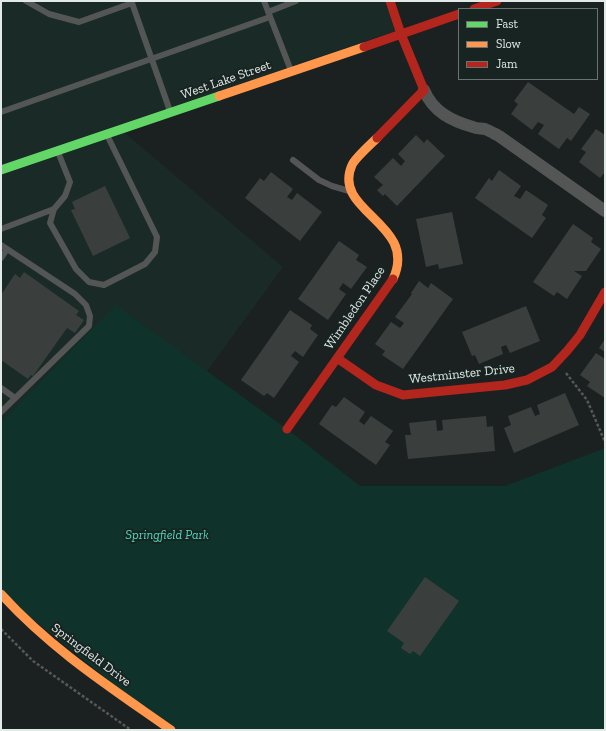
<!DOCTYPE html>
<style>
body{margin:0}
#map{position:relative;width:606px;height:731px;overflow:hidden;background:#1b2120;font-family:"Zilla Slab",serif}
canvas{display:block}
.frame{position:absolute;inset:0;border:2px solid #e2eae7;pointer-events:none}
.legend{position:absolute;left:458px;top:8px;width:140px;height:72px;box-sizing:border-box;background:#182421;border:1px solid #697370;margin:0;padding:5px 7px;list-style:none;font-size:12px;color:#e2eae7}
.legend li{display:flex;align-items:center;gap:8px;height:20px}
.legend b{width:20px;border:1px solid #697370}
</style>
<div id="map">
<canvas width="606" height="731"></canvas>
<div class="frame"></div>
<ul class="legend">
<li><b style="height:5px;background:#63d668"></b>Fast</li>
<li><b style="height:5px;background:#ff974d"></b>Slow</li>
<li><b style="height:5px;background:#b3261e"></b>Jam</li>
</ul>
</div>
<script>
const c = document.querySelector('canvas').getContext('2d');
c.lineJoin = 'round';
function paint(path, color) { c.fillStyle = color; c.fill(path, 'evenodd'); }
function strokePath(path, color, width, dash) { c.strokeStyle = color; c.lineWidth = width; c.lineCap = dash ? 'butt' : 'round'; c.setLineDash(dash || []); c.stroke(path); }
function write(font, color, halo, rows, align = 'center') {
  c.font = font + ' "Zilla Slab",serif'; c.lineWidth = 4; c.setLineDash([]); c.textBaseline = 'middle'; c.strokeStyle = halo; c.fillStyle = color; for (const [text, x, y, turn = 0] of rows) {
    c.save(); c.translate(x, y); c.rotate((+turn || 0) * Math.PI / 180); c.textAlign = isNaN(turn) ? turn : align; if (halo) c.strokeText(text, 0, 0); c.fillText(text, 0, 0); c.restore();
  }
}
const built = new Path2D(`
 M1,1h384l10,30 -394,134z
 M125,133l158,134 -76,104 -91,-65 -115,116v-247z`);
const green = new Path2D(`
 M116,305l171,124 73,57h145l100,-38v282h-434l-170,-136v-172z`);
const building = new Path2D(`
 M528,82l46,32 5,-7 11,7 -19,27 -4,-3 -8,11 -21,-15 6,-9 -6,-3 -6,8 -21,-16 7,-10 -4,-3z
 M596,129l9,6v37l-5,6 -21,-16 7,-10 -5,-3z
 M416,135l8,8 3,-4 18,17 -48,50 -12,-12 -2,2 -6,-6 6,-5 -9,-8 19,-19 8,8 4,-5 -7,-7z
 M499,170l22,16 -7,10 6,3 6,-9 22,15 -6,10 4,3 -14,20 -57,-40 14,-20 3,3z
 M271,172l22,17 -6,8 5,3 5,-7 25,19 -22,29 -55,-43 15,-20 4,3z
 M105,186l25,52 -37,18 -22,-46 4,-1 -3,-7z
 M452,212l11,52 -24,5 -1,-5 -12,3 -10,-48z
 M573,224l20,14 -2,4 10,7 -15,22h-12l8,5 -15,23 -10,-7 -3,4 -21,-14z
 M339,241l20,14 -3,5 11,7 -16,22 -8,-6 -4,6 7,5 -18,26 -30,-21z
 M24,272l55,39 -3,4 8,5 -9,13 -8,-5 -34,48 -2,-1 -3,4 -27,-19v-65l14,-21 5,4z
 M419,281l9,7 3,-5 22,16 -50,70 -21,-14 3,-4 -10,-7 16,-22 9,6 4,-5 -9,-6 17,-23 -1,-1z
 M526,306l14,35 -30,12 -4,-8 -5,2 2,7 -24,10 -4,-9 -3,1 -10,-24z
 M290,310l22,15 -2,4 8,6 -15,22 -8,-6 -4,5 8,6 -25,36 -7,-5 -3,3 -23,-16z
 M605,339v13l-6,-4z
 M596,353l9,6v39l-18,-12 3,-4 -10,-7z
 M565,393l14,32 -65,28 -10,-25 7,-3 -3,-9 23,-9 4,9 5,-2 -3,-9z
 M344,397l21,15 -6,9 5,4 7,-9 22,15 -8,11 5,3 -14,20 -57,-41 13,-19 4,2z
 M486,416l1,11 6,-1 2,25 -87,8 -3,-24h6l-2,-12 27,-3 1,11 6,-1 -1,-10z
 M425,577l34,24 -39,55 -7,-5 -3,3 -9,-6 3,-5 -17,-12z`);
const path = new Path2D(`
 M566,373l21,27 18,42
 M1,629l32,32 98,69`);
const lane = new Path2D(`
 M26,1l23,13 30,8 53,-19 38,108
 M264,1l26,67
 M268,12l28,-11
 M1,112l269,-95
 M58,152l12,30 -5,14 -11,13 -4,14 26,46 13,13 15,3 41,-21 10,-12 2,-15 -50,-102
 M293,160l26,20 13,6 17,5
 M1,229l53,-20
 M1,245l74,49 11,11 4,11 -1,10 -88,86
 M1,258l6,-9
 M1,388l14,10`);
const street = new Path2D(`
 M424,90c9,22 28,31 49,37 4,2 8,1 12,2 5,2 10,5 14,7l106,75`);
const fast = new Path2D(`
 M1,170l218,-74`);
const slow = new Path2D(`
 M219,96l145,-49
 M377,138c-6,6 -22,20 -25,27 -21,47 67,58 41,114
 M1,594c51,56 109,93 170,136`);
const jam = new Path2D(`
 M474,9l23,-8
 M364,47l95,-33
 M377,138l47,-48 -23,-56 -11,-33
 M337,358l39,27 27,10 102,-10 22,-5 25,-13 15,-16 13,-16 25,-43
 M287,429l106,-150`);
const streetNames = [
 ["West Lake Street",226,80,-19],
 ["Wimbledon Place",355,308,-56],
 ["Westminster Drive",462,374,-6],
 ["Springfield Drive",91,655,37]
];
const parkNames = [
 ["Springfield Park",167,535]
];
paint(built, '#1a2b27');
paint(green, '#0f322b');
paint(building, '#3a3f3e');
strokePath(path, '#555857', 2.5, [3, 2]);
strokePath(lane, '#535655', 6);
strokePath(street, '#535655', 12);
strokePath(fast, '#63d668', 9);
strokePath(slow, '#ff974d', 9);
strokePath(jam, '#b3261e', 9);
write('13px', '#e2eae7', '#182421', streetNames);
write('italic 13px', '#4dd9bb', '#182421', parkNames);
</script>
